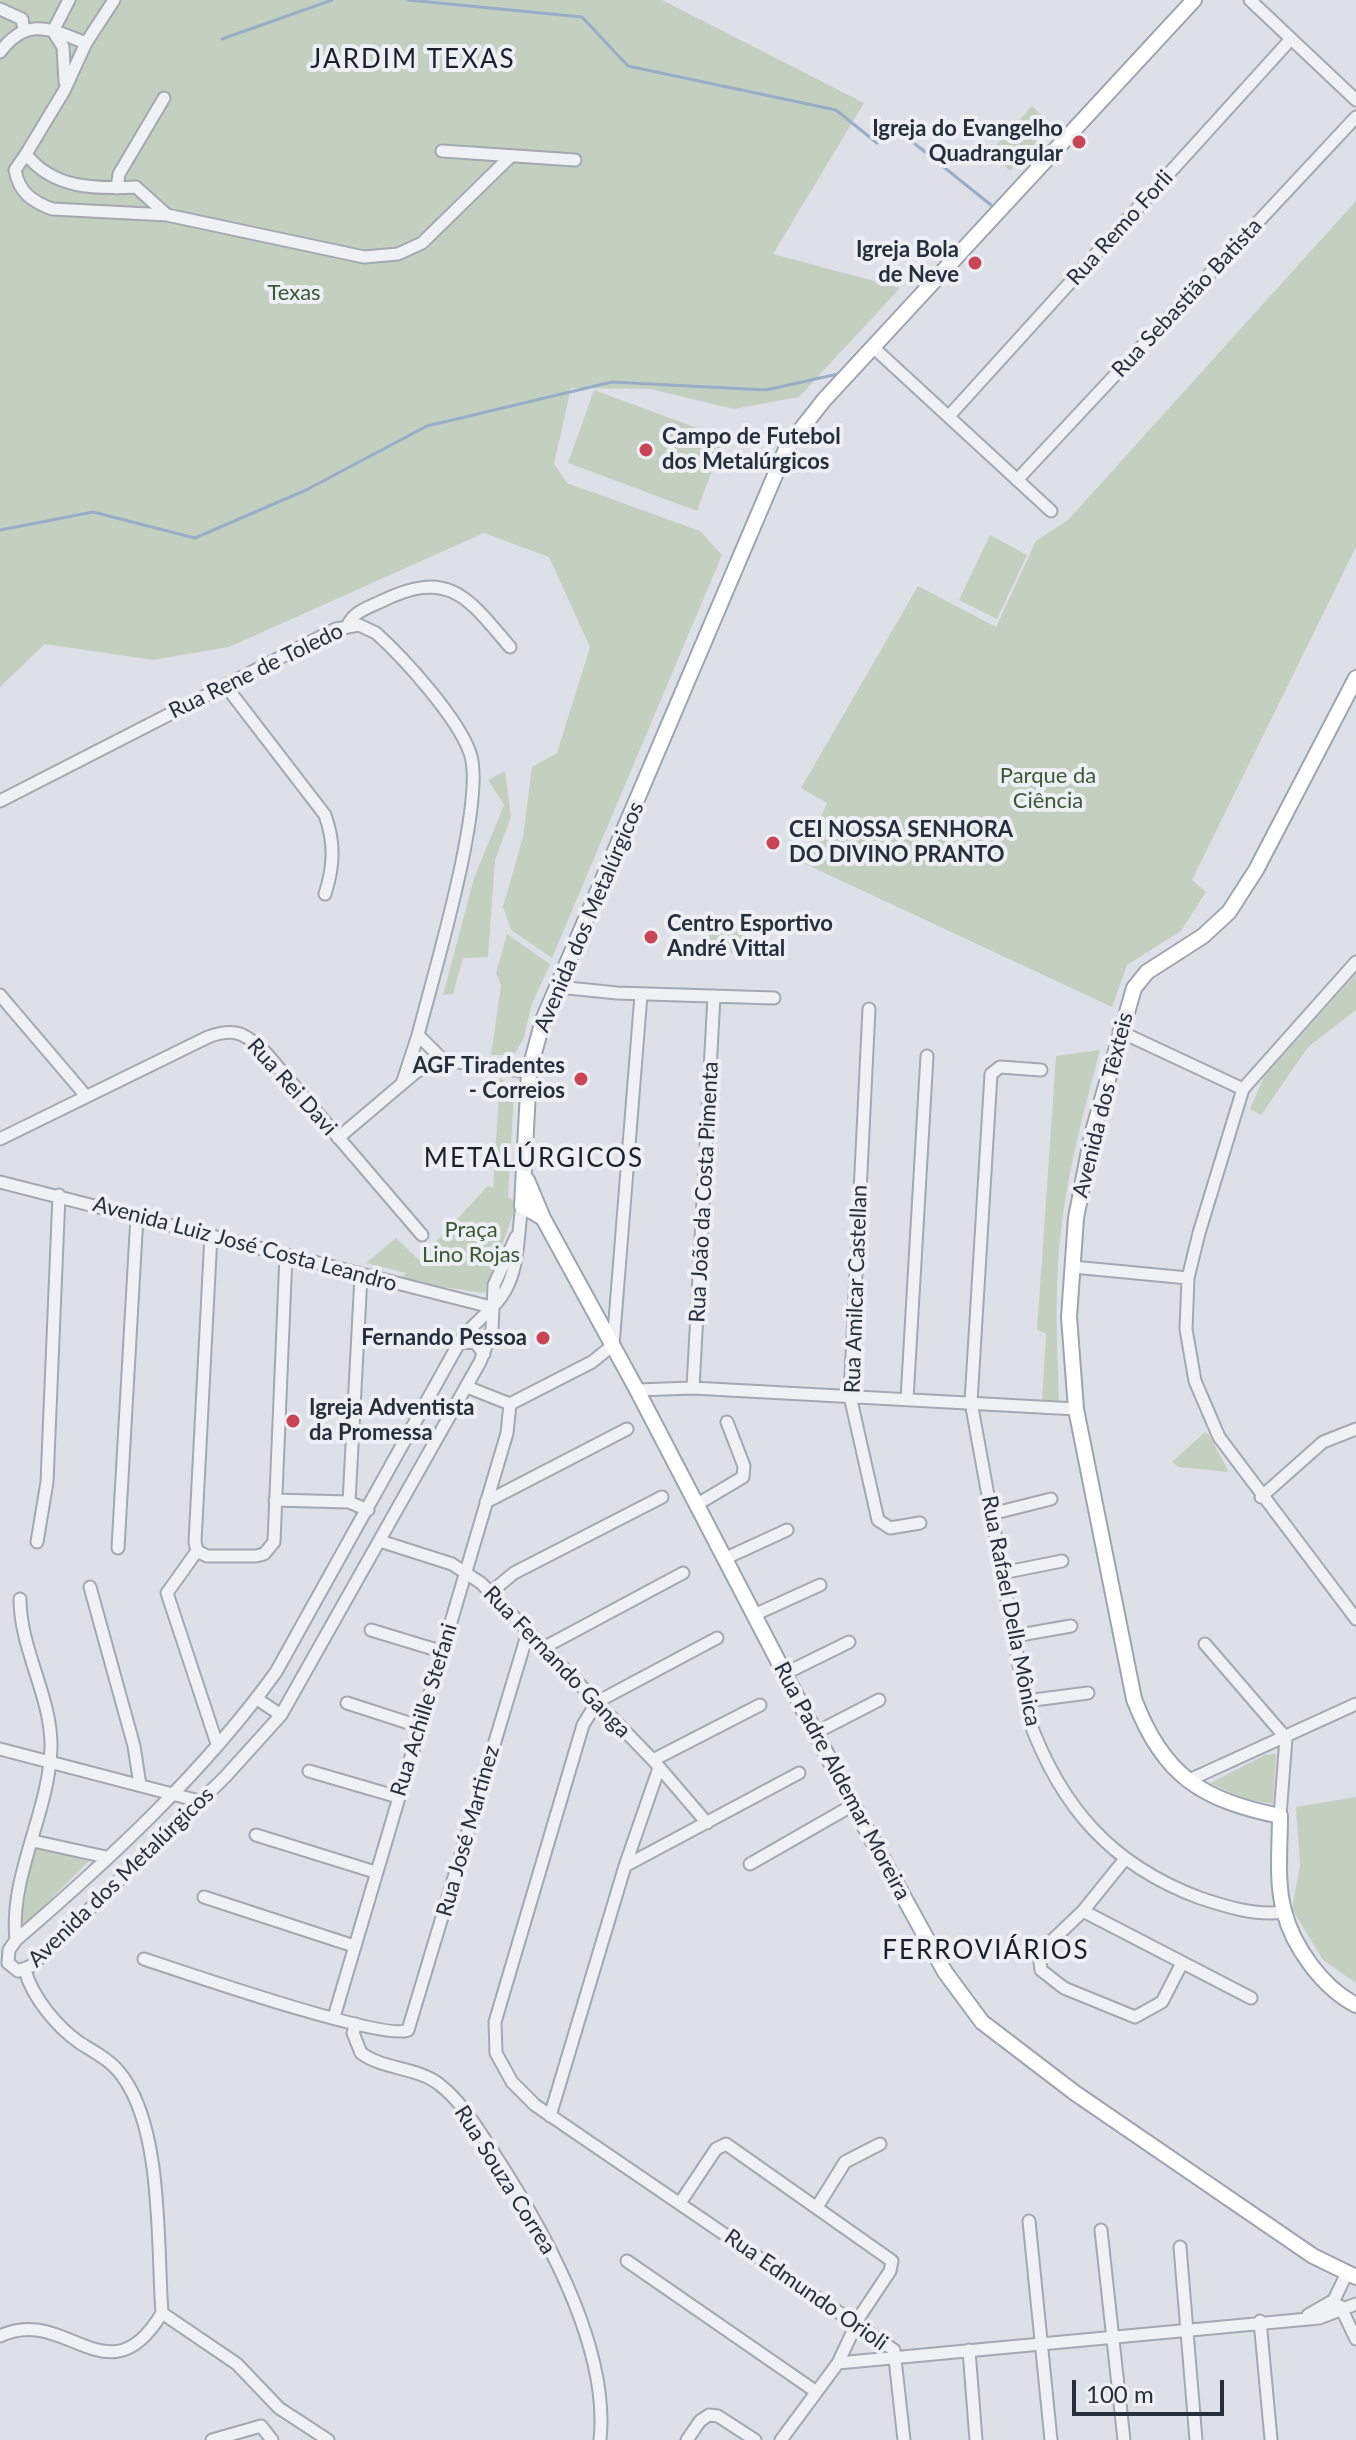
<!DOCTYPE html>
<meta charset="utf-8">
<style>
body{margin:0}
#map{position:relative;width:1356px;height:2440px;overflow:hidden;background:#dde1e7;font-family:Lato,sans-serif}
canvas{display:block}
.scale{position:absolute;left:1072px;top:2380px;width:152px;height:36px;box-sizing:border-box;border:4px solid #272f3d;border-top:0;padding-left:10px;font-size:24px;line-height:28px;white-space:nowrap;color:#272f3d;-webkit-text-stroke:6px #ecf0f4;paint-order:stroke}
</style>
<div id="map">
<canvas width="1356" height="2440"></canvas>
<div class="scale">100 m</div>
</div>
<script>
const c = document.querySelector('canvas').getContext('2d');
c.lineJoin = 'round';
function paint(path, color) { c.fillStyle = color; c.fill(path, 'evenodd'); }
function strokePath(path, color, width, dash) { c.strokeStyle = color; c.lineWidth = width; c.lineCap = dash ? 'butt' : 'round'; c.setLineDash(dash || []); c.stroke(path); }
function write(font, color, halo, rows, align = 'center') {
  c.font = font + ' Lato,sans-serif'; c.lineWidth = 8; c.setLineDash([]); c.textBaseline = 'middle'; c.strokeStyle = halo; c.fillStyle = color; for (const [text, x, y, turn = 0] of rows) {
    c.save(); c.translate(x, y); c.rotate((+turn || 0) * Math.PI / 180); c.textAlign = isNaN(turn) ? turn : align; if (halo) c.strokeText(text, 0, 0); c.fillText(text, 0, 0); c.restore();
  }
}
const green = new Path2D(`
 M0,0h662l202,103 -91,151 127,34 -101,109 -65,12 -84,-20 -79,-1 -17,76 13,19 133,48 22,24 -170,403 -41,-28 -8,-23 20,-70 9,-70 25,-14 33,-106 -41,-90 -65,-24 -255,114 -76,13 -108,-16 -45,43z
 M1032,106l20,20 -42,45 -20,-19z
 M1356,201v346l-164,333 14,12 -25,39 -54,34 -15,42 -311,-145 26,-59 -26,-15 117,-202 78,41 40,-86 32,-21z
 M594,390l130,48 -27,73 -129,-48z
 M990,535l37,20 -30,64 -38,-19z
 M505,771l6,46 -16,43 -7,97 -25,1 -10,36 -10,1 31,-117 30,-73 -16,-25z
 M709,920l42,4 -2,30 -43,-4z
 M507,934l43,30 -19,42 -7,32 -10,17h-23l10,-70 -5,-12z
 M1356,974v36l-48,37 -47,68 -11,-6 14,-32z
 M1100,1050c-19,71 -38,143 -42,216 -3,47 0,94 1,141l-17,-5 4,-69 -9,-3 19,-274z
 M500,1077l14,18 -6,102 9,6 -32,90 -85,-12 6,-8 -40,-10 30,-25 23,22 69,-74 5,2z
 M1205,1432l4,3 20,37 -50,-5 -7,-5z
 M1276,1754l-3,50 -31,-6 -32,-15 55,-28z
 M1356,1797v186l-33,-23 -31,-51 8,-44 -4,-58z
 M34,1844l57,15 -66,66 -7,-5z`);
const stream = new Path2D(`
 M408,0l174,17 46,49 208,44 41,33 17,-16 97,78
 M222,39l110,-39
 M0,530l93,-18 102,26 111,-48 121,-64 185,-44 154,8 72,-16`);
const minor = new Path2D(`
 M1250,0l106,100
 M0,9l22,10 2,11
 M86,43l28,-43
 M0,52c27,-36 50,-23 86,-9l-22,48 -38,63
 M65,82l-2,-35 -10,-16 16,-31
 M442,151l133,9
 M117,188l2,-14 45,-76
 M167,215l-115,-6c-21,-8 -33,-17 -37,-39l11,-16c27,35 69,35 110,33l31,28 197,42 34,-3 24,-11 89,-87
 M874,348l177,163
 M949,416l342,-377
 M1017,480l339,-363
 M348,625c6,-14 22,-18 34,-24 68,-33 86,-3 128,46
 M225,685l100,130c10,28 9,51 0,79
 M0,801l336,-172 23,-4 17,8c28,25 82,85 94,120 17,46 -38,227 -52,282l25,25
 M1356,962l-113,127 -44,144 -11,45 -2,51 9,52 24,56 137,182
 M558,987l59,6 157,5
 M0,995l86,101
 M869,1009l-19,387 28,124 12,8 30,-5
 M1119,1031l124,58
 M1041,1070l-41,-3 -9,7 -20,328 58,318c32,87 82,145 171,178 27,9 56,18 84,14
 M402,1084l16,-49
 M338,1138l78,-66 27,-12 86,12
 M0,1139l208,-102c27,-10 37,-4 58,16l156,182
 M0,1182l491,125
 M211,1235l-16,307 2,9 10,5h49l8,-2 10,-12 12,-287
 M1073,1267l115,11
 M459,1343l16,-1 9,12
 M467,1387l43,17
 M693,1388l21,-392
 M637,1390l56,-2 383,21
 M907,1399l20,-343
 M510,1404l82,-42 21,-17 28,-350
 M1261,1497l62,-55 33,-13
 M275,1500l74,2 19,8
 M349,1502l12,-226
 M486,1502l141,-73
 M696,1505l47,-28 1,-11 -17,-44
 M991,1514l60,-15
 M380,1541l72,23 29,19 172,177 54,63
 M37,1542l10,-60 12,-287
 M118,1548l19,-332
 M197,1551l-30,42 50,151
 M724,1559l63,-29
 M1002,1573l60,-12
 M90,1587l44,159 6,39
 M491,1592l23,-19 148,-76
 M754,1615l66,-30
 M371,1630l69,21
 M1014,1636l57,-10
 M717,1638l-120,64 -14,23 -88,297 1,31 16,29 23,23 359,245 10,90
 M1205,1644l81,94 -6,78
 M543,1648l140,-75
 M784,1674l65,-32
 M257,1699l24,16
 M1026,1701l62,-8
 M347,1703l71,23
 M815,1733l64,-33
 M0,1749l199,52
 M653,1760l107,-55
 M309,1771l89,26
 M1187,1781l169,-77
 M256,1835l119,37
 M33,1841l73,16
 M1125,1859l-42,52 -44,42 2,17 23,18 71,29 27,-15 20,-39
 M750,1864l103,-59
 M625,1866l174,-93
 M204,1897l150,49
 M1083,1911l168,87
 M16,1940c-7,-64 33,-127 35,-192 1,-51 -31,-98 -31,-149
 M144,1959c37,12 241,83 264,71l120,-398
 M8,1963l1,-13 7,-10c93,-80 188,-168 260,-268l183,-329c12,-19 30,-29 42,-46 19,-26 16,-61 21,-91
 M8,1963l10,8 13,-5 194,-189 56,-62 199,-353 12,-32 2,-45 22,-48
 M334,2017l173,-584 3,-29
 M356,2024l-3,9 8,20c23,17 57,14 79,32 22,17 37,43 53,67 49,75 117,195 107,288
 M550,2116l75,-250 34,-98
 M680,2203l36,-54 10,-5 166,117 -2,10 -30,45 -22,47 -57,77
 M817,2207l28,-45 35,-18
 M1029,2221l22,219
 M1101,2230l23,210
 M1180,2247l16,193
 M627,2261l188,130
 M1340,2306l16,33
 M162,2313l75,51 42,44 49,32
 M1308,2315l26,-15 13,-27
 M1260,2321l11,118
 M0,2336c66,-32 108,67 162,-23 -5,-67 1,-181 -39,-236 -11,-16 -27,-24 -43,-34 -23,-16 -48,-46 -55,-73
 M969,2350l7,90
 M838,2363l481,-45 37,-14
 M212,2440l49,-14 11,14
 M687,2440l13,-19 9,-6 9,1 37,24`);
const major = new Path2D(`
 M1356,678l-100,192 -27,42 -26,24 -56,36 -13,16 -42,147 -16,83 -7,99 7,92 58,290c29,77 68,101 146,117 0,31 -4,66 4,95 9,36 39,77 72,94
 M527,1180l16,38 94,172 216,415 92,167 37,50 93,71 238,163 43,21
 M543,1218l-21,-12 7,-134 14,-52 244,-573 37,-47 370,-400`);
const markers = [
 [1079,142,8,"#c94556"],
 [975,263,8,"#c94556"],
 [646,450,8,"#c94556"],
 [773,843,8,"#c94556"],
 [651,937,8,"#c94556"],
 [581,1079,8,"#c94556"],
 [543,1338,8,"#c94556"],
 [293,1421,8,"#c94556"]
];
const poiNames = [
 ["Igreja do Evangelho",1063,129],
 ["Quadrangular",1063,154],
 ["Igreja Bola",959,250],
 ["de Neve",959,275],
 ["Campo de Futebol",662,437,"left"],
 ["dos Metalúrgicos",662,462,"left"],
 ["CEI NOSSA SENHORA",789,830,"left"],
 ["DO DIVINO PRANTO",789,855,"left"],
 ["Centro Esportivo",667,924,"left"],
 ["André Vittal",667,949,"left"],
 ["AGF Tiradentes",565,1066],
 ["- Correios",565,1091],
 ["Fernando Pessoa",527,1338],
 ["Igreja Adventista",309,1408,"left"],
 ["da Promessa",309,1433,"left"]
];
const streetNames = [
 ["Rua Remo Forli",1120,228,-48],
 ["Rua Sebastião Batista",1187,298,-47],
 ["Rua Rene de Toledo",256,671,-26],
 ["Avenida dos Metalúrgicos",589,917,-67],
 ["Rua Rei Davi",292,1087,48],
 ["Avenida dos Têxteis",1103,1105,-76],
 ["Rua João da Costa Pimenta",704,1192,-87],
 ["Avenida Luiz José Costa Leandro",245,1244,15],
 ["Rua Amilcar Castellan",856,1289,-88],
 ["Rua Rafael Della Mônica",1011,1611,79],
 ["Rua Fernando Ganga",557,1662,46],
 ["Rua Achille Stefani",424,1710,-73],
 ["Rua Padre Aldemar Moreira",842,1781,62],
 ["Rua José Martinez",468,1831,-74],
 ["Avenida dos Metalúrgicos",121,1877,-44],
 ["Rua Souza Correa",505,2180,58],
 ["Rua Edmundo Orioli",806,2290,35]
];
const parkNames = [
 ["Texas",294,293],
 ["Parque da",1048,776],
 ["Ciência",1048,801],
 ["Praça",471,1230],
 ["Lino Rojas",471,1255]
];
const quarterNames = [
 ["JARDIM TEXAS",413,60],
 ["METALÚRGICOS",534,1159],
 ["FERROVIÁRIOS",986,1951]
];
paint(green, '#c3d0bf');
strokePath(stream, '#99aec6', 3);
strokePath(minor, '#a3a8b1', 15);
strokePath(major, '#9da5b2', 18);
strokePath(minor, '#f0f1f5', 11);
strokePath(major, '#fff', 14);
for (const [x, y, r, color] of markers) { const dot = new Path2D(); dot.arc(x, y, r, 0, 2 * Math.PI); c.fillStyle = color; c.fill(dot); strokePath(dot, '#ecf0f4', 3); }
write('bold 22px', '#272f3d', '#ecf0f4', poiNames, 'right');
write('22px', '#272f3d', '#ecf0f4', streetNames);
write('22px', '#3b5835', '#ecf0f4', parkNames);
c.letterSpacing = '2px';
write('26px', '#1a202d', '#ecf0f4', quarterNames);
c.letterSpacing = '0px';
</script>
